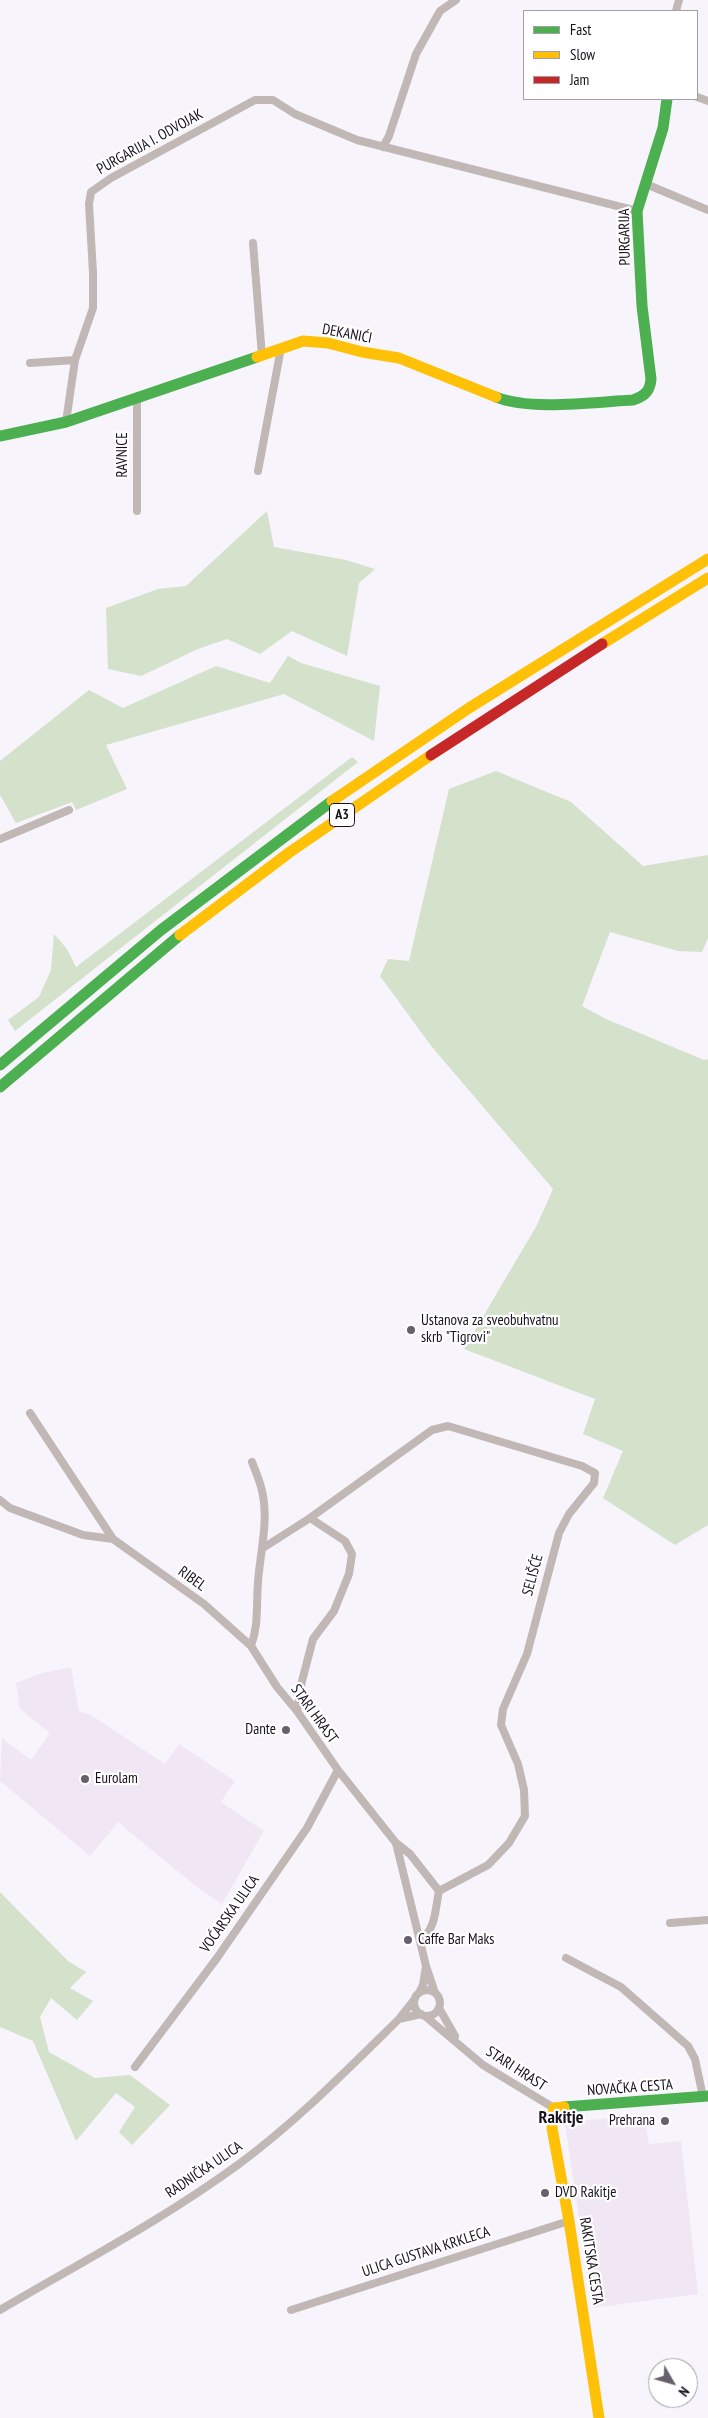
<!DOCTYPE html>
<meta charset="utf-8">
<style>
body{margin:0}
#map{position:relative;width:708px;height:2418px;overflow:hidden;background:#f7f4fc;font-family:"PT Sans Narrow",sans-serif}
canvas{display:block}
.legend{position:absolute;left:523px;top:10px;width:175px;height:90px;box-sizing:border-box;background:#fff;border:1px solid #a2a0a5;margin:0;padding:6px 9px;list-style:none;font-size:15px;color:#16111d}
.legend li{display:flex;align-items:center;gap:10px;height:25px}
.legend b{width:25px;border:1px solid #a2a0a5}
.north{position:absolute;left:648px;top:2358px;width:50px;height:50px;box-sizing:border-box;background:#fff;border:1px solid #a2a0a5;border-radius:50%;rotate:128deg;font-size:14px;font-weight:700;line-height:20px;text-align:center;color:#16111d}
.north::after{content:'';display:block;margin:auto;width:18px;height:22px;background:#65606b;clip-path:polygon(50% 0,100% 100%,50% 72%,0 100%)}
</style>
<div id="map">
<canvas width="708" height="2418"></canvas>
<ul class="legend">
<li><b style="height:6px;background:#4caf50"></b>Fast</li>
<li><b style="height:6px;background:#ffc107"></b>Slow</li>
<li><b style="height:6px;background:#c62828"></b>Jam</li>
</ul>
<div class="north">N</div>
</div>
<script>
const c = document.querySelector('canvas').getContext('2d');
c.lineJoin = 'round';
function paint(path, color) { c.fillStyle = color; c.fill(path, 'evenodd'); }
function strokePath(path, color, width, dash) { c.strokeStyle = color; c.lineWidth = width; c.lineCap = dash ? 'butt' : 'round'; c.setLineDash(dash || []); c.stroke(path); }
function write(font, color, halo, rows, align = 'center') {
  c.font = font + ' "PT Sans Narrow",sans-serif'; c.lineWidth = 4.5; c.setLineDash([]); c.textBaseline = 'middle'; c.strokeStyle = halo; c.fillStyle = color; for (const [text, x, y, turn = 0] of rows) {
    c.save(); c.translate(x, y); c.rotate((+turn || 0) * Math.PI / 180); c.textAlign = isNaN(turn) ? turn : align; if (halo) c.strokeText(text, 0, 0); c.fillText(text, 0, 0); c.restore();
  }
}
const industrial = new Path2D(`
 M71,1667l8,44 12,4 74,49 14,-20 56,37 -14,21 43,29 -42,73 -24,-16 -80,-66 -28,34 -90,-75 2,-43 29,22 19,-27 -30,-24 -4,-26 26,-10z
 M644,2114l5,30 32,-3 17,153 -106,14 -27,-185z`);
const green = new Path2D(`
 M267,511l7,36 72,13 29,9 -16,14 -12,73 -55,-25 -32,23 -33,-15 -29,10 -57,27 -33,-7 -2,-61 52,-19 28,-3z
 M288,656l13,7 79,23 -6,55 -90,-47 -178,51 21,44 -51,21 -4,-8 -56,21 -16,-28v-34l89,-71 34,18 93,-42 54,17z
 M352,757l6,5 -343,269 -7,-11 31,-23 12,-27 3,-36 13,15 9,18z
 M496,771l75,31 72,64 65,-11v83l-6,14 -24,-1 -68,-19 -28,74 24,13 98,41 4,-1v466l-33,20 -72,-47 20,-47 -40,-17 12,-35 -131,-50 73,-124 16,-36 -121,-142 -52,-71 8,-17 21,2 40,-172z
 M0,1892l68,69 18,11 -16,16 23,13 -16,19 -26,-22 -11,19 9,35 46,26 35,-3 40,30 -38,40 -13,-13 16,-25 -19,-14 -40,48 -43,-100 -33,-14z`);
const street = new Path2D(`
 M676,11l3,-11
 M697,97l11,4
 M383,147l6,-11 27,-82 24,-43 16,-11
 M646,184l62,26
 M253,243l9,113
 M30,363l45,-3
 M137,399v112
 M66,422l9,-62 18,-52v-35l-4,-69 2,-12 20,-14 144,-78h18l22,14 62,26 280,71
 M258,471l23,-123
 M0,839l69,-29
 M30,1413l83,126
 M252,1462c3,8 7,17 9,25 9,31 -1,65 -3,95 -2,24 1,42 -7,64l26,41 20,24 41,59 58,73 30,123
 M0,1500l10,8 73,27 30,4 91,65 47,42
 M263,1548l47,-30 122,-88 16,-4 134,40 13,7 -1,10 -25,31 -10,19 -32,121 -24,55 -2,16 17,39 6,26 1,26 -16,27 -21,22 -49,26c-4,19 -3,37 -18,49
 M297,1711l5,-30 11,-42 21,-28 15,-37 3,-20 -7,-13 -35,-23
 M396,1843l14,11 29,37
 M670,1923l38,-3
 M566,1958l55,29 67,59 7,13 8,38
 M414 2003a13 13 0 1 1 26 0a13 13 0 1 1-26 0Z
 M419,1993l4,-8 3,-19 9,27
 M414,2000l-15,19 22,-5
 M439,2008l16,28
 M425,2016l58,49 71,43
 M135,2067l82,-109 90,-130 31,-58
 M0,2310c80,-47 164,-91 239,-146 58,-43 108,-94 160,-145
 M291,2310l278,-89`);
const fast = new Path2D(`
 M496,397c34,14 99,5 137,3 12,-4 17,-9 18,-21l-9,-73 -5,-95 26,-83 4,-29
 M0,436l66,-14 191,-65
 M0,1065l161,-135 171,-129
 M0,1087l180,-152
 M564,2107l144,-11`);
const slow = new Path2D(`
 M257,357l46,-16 25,2 34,9 37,6 97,39
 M602,644l106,-66
 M332,801l137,-93 239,-149
 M180,935l110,-83 141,-97
 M564,2107l-10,1 -2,20 17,93 30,197`);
const jam = new Path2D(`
 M431,755l171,-111`);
const markers = [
 [411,1330,5,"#65606b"],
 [286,1730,5,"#65606b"],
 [85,1779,5,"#65606b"],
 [408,1940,5,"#65606b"],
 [665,2121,5,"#65606b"],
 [545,2193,5,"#65606b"]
];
const shields = [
 [342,815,25]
];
const shieldNames = [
 ["A3",342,815]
];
const streetNames = [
 ["PURGARIJA I. ODVOJAK",150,142,-29],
 ["PURGARIJA",625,237,-91],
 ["DEKANIĆI",347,334,11],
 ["RAVNICE",123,455,-90],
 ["SELIŠĆE",533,1575,-75],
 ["RIBEL",192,1579,36],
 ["STARI HRAST",314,1714,54],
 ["VOĆARSKA ULICA",230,1914,-55],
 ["STARI HRAST",516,2069,33],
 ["NOVAČKA CESTA",630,2088,-4],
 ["RADNIČKA ULICA",204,2170,-34],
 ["ULICA GUSTAVA KRKLECA",426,2252,-18],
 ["RAKITSKA CESTA",591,2261,81]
];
const poiNames = [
 ["Ustanova za sveobuhvatnu",421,1321],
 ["skrb \"Tigrovi\"",421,1338],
 ["Dante",276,1730,"right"],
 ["Eurolam",95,1779],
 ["Caffe Bar Maks",418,1940],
 ["Prehrana",655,2121,"right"],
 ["DVD Rakitje",555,2193]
];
const quarterNames = [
 ["Rakitje",561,2118]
];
paint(industrial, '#f1e7f4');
paint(green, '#d4e1cb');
strokePath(street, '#c1b8b6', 8);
strokePath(fast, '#4caf50', 11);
strokePath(slow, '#ffc107', 11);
strokePath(jam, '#c62828', 11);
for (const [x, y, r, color] of markers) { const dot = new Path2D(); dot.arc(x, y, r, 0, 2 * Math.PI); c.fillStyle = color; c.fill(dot); strokePath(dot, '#fff', 2); }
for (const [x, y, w] of shields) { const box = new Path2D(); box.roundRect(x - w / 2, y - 11.5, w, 23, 4); c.fillStyle = '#fff'; c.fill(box); strokePath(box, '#16111d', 1); }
write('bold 14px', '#16111d', null, shieldNames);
write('15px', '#16111d', '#fff', streetNames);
write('15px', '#16111d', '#fff', poiNames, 'left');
write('bold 18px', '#16111d', '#fff', quarterNames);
</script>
